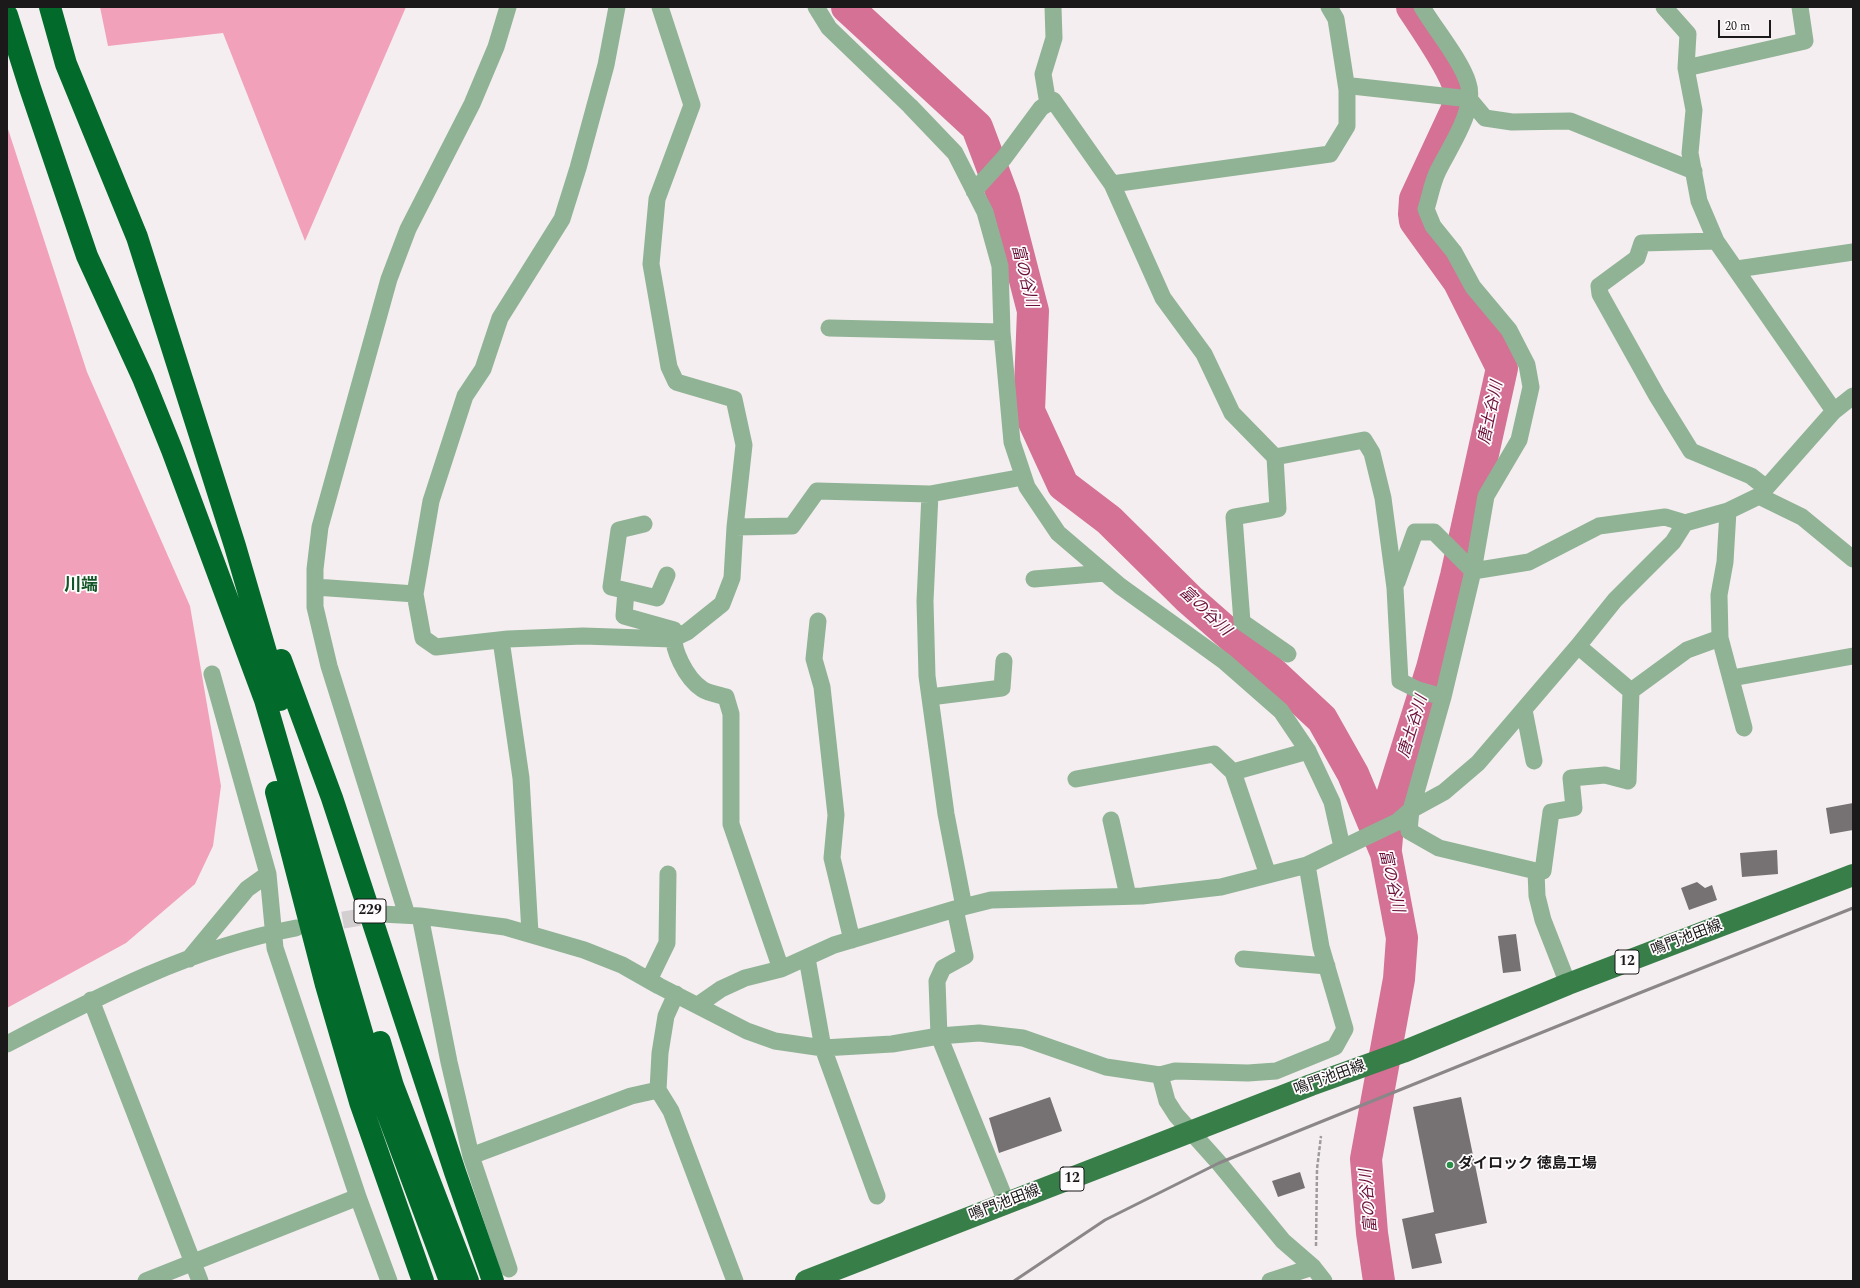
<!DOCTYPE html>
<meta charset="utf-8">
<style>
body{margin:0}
#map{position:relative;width:1860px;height:1288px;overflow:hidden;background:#f4eef0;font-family:Spectral,serif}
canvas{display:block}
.frame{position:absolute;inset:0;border:8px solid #1b191a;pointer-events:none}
.scale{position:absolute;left:1718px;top:20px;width:53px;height:18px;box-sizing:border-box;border:2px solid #1b191a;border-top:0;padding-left:5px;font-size:12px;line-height:14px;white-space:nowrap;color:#1b191a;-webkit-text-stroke:3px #fffcfd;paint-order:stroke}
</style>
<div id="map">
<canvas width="1860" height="1288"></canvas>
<div class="frame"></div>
<div class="scale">20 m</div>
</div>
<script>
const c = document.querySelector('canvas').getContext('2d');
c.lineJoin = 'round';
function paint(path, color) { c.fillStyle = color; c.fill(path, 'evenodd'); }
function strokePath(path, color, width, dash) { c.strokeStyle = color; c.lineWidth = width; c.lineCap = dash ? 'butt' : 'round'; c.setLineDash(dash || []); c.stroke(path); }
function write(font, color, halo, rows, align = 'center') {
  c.font = font + ' Spectral,"Noto Sans JP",serif'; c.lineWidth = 3.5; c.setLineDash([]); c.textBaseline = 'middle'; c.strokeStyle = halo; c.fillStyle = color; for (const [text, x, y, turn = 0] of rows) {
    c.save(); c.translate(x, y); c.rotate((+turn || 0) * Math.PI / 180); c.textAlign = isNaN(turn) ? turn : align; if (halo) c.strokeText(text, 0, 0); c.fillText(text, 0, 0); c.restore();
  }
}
const green = new Path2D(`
 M100,7h306l-101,234 -82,-208 -115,13z
 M7,126l80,246 103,234 31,180 -8,60 -18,38 -69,59 -119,65z`);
const river = new Path2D(`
 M847,7l130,120 27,72 29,112 -4,100 34,74 46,35 80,79 75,66 58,54 31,55 33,79 16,85 -3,41 -33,180 6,74 7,48
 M1386,848l4,-46 42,-134 24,-92 46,-208 -43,-86 -44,-61 -1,-7 1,-15 41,-88c2,-7 4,-14 3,-21 -3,-19 -35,-65 -47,-83`);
const building = new Path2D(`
 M1853,803v27l-23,4 -4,-26z
 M1777,850l1,24 -36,3 -2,-24z
 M1697,882l8,6 7,-3 5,15 -28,10 -8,-22z
 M1516,934l5,37 -18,2 -5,-37z
 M1050,1097l12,34 -63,22 -10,-35z
 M1461,1097l26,126 -52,11 7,29 -30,6 -10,-50 32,-7 -21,-105z
 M1300,1172l5,16 -27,9 -6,-16z`);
const minorTunnel = new Path2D(`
 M318,924l63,-10`);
const path = new Path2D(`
 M1316,1246l1,-77 4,-33`);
const minor = new Path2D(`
 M617,7l-11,58 -28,103 -16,51 -62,99 -17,51 -18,27 -34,105 -16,93 8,44 13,9 72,-8 75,-3 89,3 15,-7 35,-28 10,-26 3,-51 9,-82 -10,-46 -58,-17 -7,-15 -18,-103 6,-65 35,-94 -32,-98
 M816,7l13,21 81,78 45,47 30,59 15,54 2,66 10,110 15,45 31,46 62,53 104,75 57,50 27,40 24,51 10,45
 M1329,7l7,12 11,71
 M1422,7c13,22 39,53 46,76 9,26 -19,65 -30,88 -6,12 -8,26 -12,38l7,17 21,26 19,35 36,43 18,35 4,22 -12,53 -33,56 -13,75 -30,126 -32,113 -2,21 30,17 97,23 1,25 6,24 25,64
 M1664,7l24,27 -2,34 8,42 -4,43 9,48 17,40 118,170
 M1686,68l119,-27 -5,-34
 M1048,104l-5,-30 11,-36 -1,-31
 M1112,184l218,-30 17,-28v-36l5,-4 109,12 9,2 15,18 27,4 58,-1 124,50
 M974,191l30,-33 37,-50 12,-8 59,84 51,114 41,56 28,59 43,44 89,-17 8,13 11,45 12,90 5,93 18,9 25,7
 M1716,241l-74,2 -5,15 -38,28 1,8 57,102 34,55 60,25 14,11
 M1737,269l116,-17
 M829,328l173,4
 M1275,457l3,52 -44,8 8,105 46,32
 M930,494l-5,107 2,75 19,138 18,93
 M1759,496l43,21 51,42
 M1728,511l-3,51 -6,33 1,43 24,90
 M644,524l-25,6 -8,57 46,11 10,-23
 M735,527l57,-1 25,-35 113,3 93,-17
 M1473,571l56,-9 70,-36 66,-9 20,6
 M1034,579l71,-6
 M1397,582l18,-50h19l39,39
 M315,587l100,7
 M626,591l-2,25 50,14c-3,19 12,48 28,59 6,4 17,6 24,8l5,17v110l50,145
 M818,621l-4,38 8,28 14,128 -4,43 20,82
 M501,640l20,138 9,155
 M1578,646l53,45 56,-41 33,-12
 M1732,678l121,-22
 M930,697l72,-9 2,-27
 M1524,710l10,51
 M1233,772l75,-21
 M1076,779l138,-25 19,18 35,103
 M1111,820l17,76
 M1536,871h7l8,-59 23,-4 -3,-30 34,-3 23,6 3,-90
 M268,874l7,74 83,249 31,84
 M955,909l10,47 -22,12 -6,13 2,55 68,168
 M381,914l39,2 85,11 79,23 38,15 37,21 88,45 28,10 48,7 69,-4 47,-8 40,-3 44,5 83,29 54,8 7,26 9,14 43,48 64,78 30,26 11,14
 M407,915l-78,-249 -14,-59v-38l5,-42 69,-248 19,-50 64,-125 24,-57 12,-40
 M420,916l29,146 22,94 38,113
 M807,958l16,90 54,148
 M189,959l58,-70 21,-15 -56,-200
 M1243,959l84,7
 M649,980l18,-37 1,-69
 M676,994l-10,22 -6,37 -2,37 13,21 64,170
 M91,1000l109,281
 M698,1005l23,-16 24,-11 36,-9 53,-24 121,-36 36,-9 151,-4 79,-9 86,-22 90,-43 14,-12 33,-18 34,-29 100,-117 37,-46 58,-58 12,-19 43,-12 31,-15 75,-85 19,-15
 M7,1044c92,-48 186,-97 289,-116
 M1160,1075l15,-4 73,2 28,-2 59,-24 10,-18 -24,-82 -14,-82
 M471,1156l160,-60 27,-6
 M146,1281l212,-84
 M1270,1281l43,-14`);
const major = new Path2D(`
 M806,1281l505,-196 92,-33 165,-68 285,-109`);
const highway = new Path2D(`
 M50,7l16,57 71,173 98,309 45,154
 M7,15l23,73 57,168 56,122 29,72 93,250 114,391 71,190
 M281,660l51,138 123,374 38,109
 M276,792l50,193 34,117 63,179
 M380,1042l13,44 75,195`);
const rail = new Path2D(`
 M1014,1281l91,-61 114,-57 418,-169 216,-86`);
const markers = [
 [1450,1165,4,"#289047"]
];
const shields = [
 [370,911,32],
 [1627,962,24],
 [1072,1179,24]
];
const shieldNames = [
 ["229",370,911],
 ["12",1627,962],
 ["12",1072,1179]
];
const streetNames = [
 ["鳴門池田線",1687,939,-21],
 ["鳴門池田線",1330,1079,-20],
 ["鳴門池田線",1005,1204,-21]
];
const poiNames = [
 ["ダイロック 徳島工場",1458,1165]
];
const waterNames = [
 ["富の谷川",1023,276,76],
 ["唐土谷川",1492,413,-78],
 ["富の谷川",1204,612,43],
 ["唐土谷川",1414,727,-73],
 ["富の谷川",1390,881,77],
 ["富の谷川",1370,1201,-95]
];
const quarterNames = [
 ["川端",81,587]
];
paint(green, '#f2a1bb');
strokePath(river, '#d47194', 32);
paint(building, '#767172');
strokePath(minorTunnel, '#d3ced0', 17, [17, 8]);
strokePath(path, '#9f9b9d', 2.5, [4, 2]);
strokePath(minor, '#90b395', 17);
strokePath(major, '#387e49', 22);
strokePath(highway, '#026b2c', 22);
strokePath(rail, '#8b8789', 3);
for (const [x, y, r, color] of markers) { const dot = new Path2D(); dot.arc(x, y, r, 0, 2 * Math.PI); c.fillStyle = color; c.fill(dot); strokePath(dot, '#fffcfd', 1.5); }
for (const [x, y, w] of shields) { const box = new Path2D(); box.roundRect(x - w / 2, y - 12, w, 24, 3); c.fillStyle = '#fffcfd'; c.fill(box); strokePath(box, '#1b191a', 1); }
write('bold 14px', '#1b191a', null, shieldNames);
write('15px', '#1b191a', '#fffcfd', streetNames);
write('bold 15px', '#1b191a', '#fffcfd', poiNames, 'left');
write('italic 16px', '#6a103a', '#fffcfd', waterNames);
write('bold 17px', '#115426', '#fffcfd', quarterNames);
</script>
